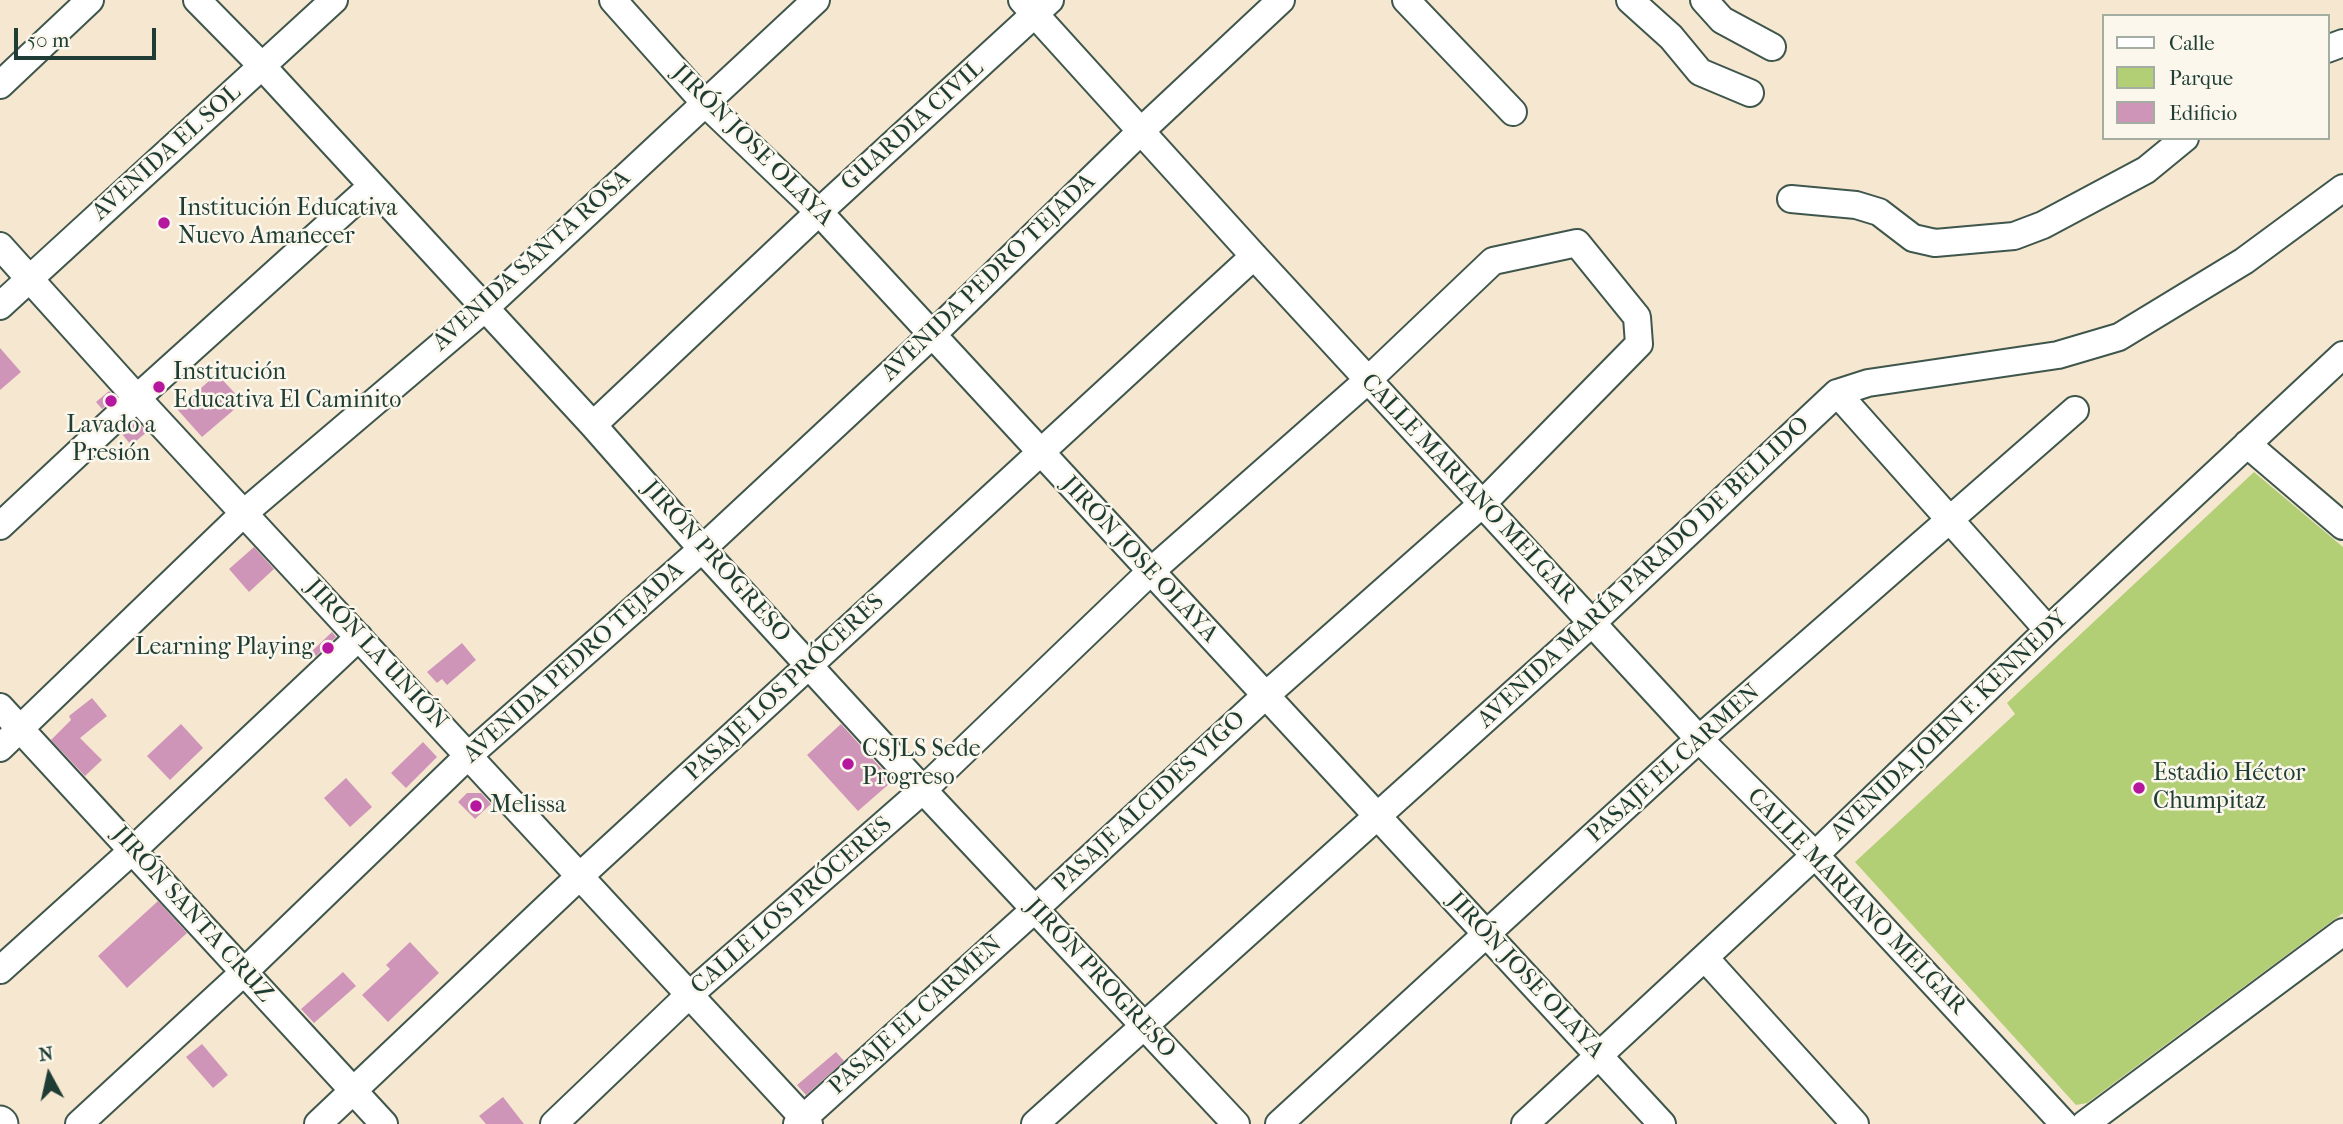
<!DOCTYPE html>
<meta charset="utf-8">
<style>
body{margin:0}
#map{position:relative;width:2343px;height:1124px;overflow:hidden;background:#f6e7d1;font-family:"IM FELL French Canon",serif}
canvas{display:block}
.legend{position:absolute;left:2102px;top:14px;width:228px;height:126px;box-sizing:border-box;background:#fbf7ec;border:2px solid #a3ada2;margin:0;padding:9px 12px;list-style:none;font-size:21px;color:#1f3d34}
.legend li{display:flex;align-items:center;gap:14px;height:35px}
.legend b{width:35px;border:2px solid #a3ada2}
.north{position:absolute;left:14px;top:1040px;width:70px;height:70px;-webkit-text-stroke:5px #fbf7ec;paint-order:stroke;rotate:352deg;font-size:19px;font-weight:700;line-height:28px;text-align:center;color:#1f3d34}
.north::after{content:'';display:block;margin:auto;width:24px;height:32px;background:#1f3d34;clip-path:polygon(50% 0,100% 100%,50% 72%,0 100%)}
.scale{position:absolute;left:14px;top:28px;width:142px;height:32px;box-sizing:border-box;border:4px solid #1f3d34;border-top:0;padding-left:9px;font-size:21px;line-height:24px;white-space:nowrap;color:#1f3d34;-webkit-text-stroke:5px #fbf7ec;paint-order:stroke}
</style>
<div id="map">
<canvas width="2343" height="1124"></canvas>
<ul class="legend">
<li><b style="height:9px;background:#fff"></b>Calle</li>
<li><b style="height:19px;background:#b2cf76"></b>Parque</li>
<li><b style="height:19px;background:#cf95b9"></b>Edificio</li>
</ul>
<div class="north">N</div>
<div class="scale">50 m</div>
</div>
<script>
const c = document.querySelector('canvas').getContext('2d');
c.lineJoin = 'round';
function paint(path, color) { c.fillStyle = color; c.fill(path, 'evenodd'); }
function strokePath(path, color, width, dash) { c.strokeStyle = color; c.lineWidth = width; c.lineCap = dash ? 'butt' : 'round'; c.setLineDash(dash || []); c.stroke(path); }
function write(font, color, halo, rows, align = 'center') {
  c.font = font + ' "IM FELL French Canon",serif'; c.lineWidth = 5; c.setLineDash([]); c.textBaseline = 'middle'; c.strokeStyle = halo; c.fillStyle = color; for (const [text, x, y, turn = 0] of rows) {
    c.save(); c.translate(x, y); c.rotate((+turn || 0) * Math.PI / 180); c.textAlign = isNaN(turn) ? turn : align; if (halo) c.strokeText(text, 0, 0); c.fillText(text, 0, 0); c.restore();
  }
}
const green = new Path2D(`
 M2254,472l89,75v366l-256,190 -11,2 -221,-243 160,-148 -8,-11z`);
const building = new Path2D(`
 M0,348l21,24 -21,18z
 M217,374l26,28 -41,35 -25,-28z
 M109,391l6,6 -13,12 -6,-7z
 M136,420l11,12 -16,13 -9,-11z
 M254,547l20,22 -25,23 -20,-23z
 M332,632l4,5 -20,19 -4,-5z
 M462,643l14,17 -29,25 -5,-6 -5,4 -10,-11z
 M92,698l15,18 -27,22 22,22 -17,16 -34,-36 20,-20 -2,-4z
 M181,724l22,24 -33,32 -23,-24z
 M841,724l47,52 1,8 -31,27 -51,-56z
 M423,742l14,15 -31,31 -15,-15z
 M346,778l26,29 -22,20 -26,-29z
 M467,793h14l10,11 -16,15 -17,-17z
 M158,901l29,32 -60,55 -29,-32z
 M410,942l29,31 -51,49 -26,-27 28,-26 -4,-4z
 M343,972l13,14 -42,37 -13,-14z
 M202,1044l26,31 -15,13 -27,-31z
 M836,1052l8,9 -38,34 -9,-10z
 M503,1097l21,27h-38l-7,-8z`);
const minor = new Path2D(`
 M197,0l65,66 331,359 109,124 221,241 313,334
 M613,0l91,102 115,110 843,912
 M1022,0l232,256 445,483 116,116 249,269
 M1406,0l107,112
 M1630,0l41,37 29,35 50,21
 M1704,0l18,20 50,27
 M2327,49l16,-6
 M0,85l90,-85
 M1791,199l65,6 23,7 34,26 22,5 79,-7 29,-11 103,-55 39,-32
 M0,246l137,152 672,726
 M0,306l334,-306
 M1837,393l211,237
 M593,425l226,-213 231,-212
 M2247,444l96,82
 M0,526l137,-128 235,-212
 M0,707l384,417
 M0,748l244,-235 240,-204 332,-309
 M1705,958l150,166
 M0,970l133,-120 226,-213
 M79,1124l164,-151 226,-218 233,-206 230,-214 209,-204 140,-131
 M318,1124l262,-248 674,-620
 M554,1124l135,-129 234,-205 227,-218 218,-192 125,-119 84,-18 60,74 2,27 -157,160 -217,192 -230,213 -238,215
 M1035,1124l557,-501 245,-230 31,-10 190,-28 61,-18 125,-76 99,-73
 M1279,1124l420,-385 376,-329
 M1525,1124l290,-269 233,-225 295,-275
 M2085,1124l258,-192`);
const major = new Path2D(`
 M0,1123l1,1`);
const markers = [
 [164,223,7,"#b5179e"],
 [159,387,7,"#b5179e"],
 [111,401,7,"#b5179e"],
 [328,648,7,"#b5179e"],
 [848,764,7,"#b5179e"],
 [2139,788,7,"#b5179e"],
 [476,806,7,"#b5179e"]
];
const streetNames = [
 ["GUARDIA CIVIL",913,126,-42],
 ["JIRÓN JOSE OLAYA",752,146,45],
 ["AVENIDA EL SOL",167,153,-42],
 ["AVENIDA SANTA ROSA",532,261,-42],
 ["AVENIDA PEDRO TEJADA",989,278,-44],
 ["CALLE MARIANO MELGAR",1468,489,47],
 ["JIRÓN JOSE OLAYA",1139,560,47],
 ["JIRÓN PROGRESO",716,562,48],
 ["AVENIDA MARÍA PARADO DE BELLIDO",1644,573,-43],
 ["JIRÓN LA UNIÓN",376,655,47],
 ["AVENIDA PEDRO TEJADA",574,663,-42],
 ["PASAJE LOS PRÓCERES",785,688,-43],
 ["AVENIDA JOHN F. KENNEDY",1950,726,-44],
 ["PASAJE EL CARMEN",1674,764,-42],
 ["PASAJE ALCIDES VIGO",1150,802,-43],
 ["CALLE MARIANO MELGAR",1856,902,46],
 ["CALLE LOS PRÓCERES",792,906,-41],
 ["JIRÓN SANTA CRUZ",192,915,48],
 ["JIRÓN JOSE OLAYA",1525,976,47],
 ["JIRÓN PROGRESO",1100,979,47],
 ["PASAJE EL CARMEN",916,1016,-42]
];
const poiNames = [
 ["Institución Educativa",178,209],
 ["Nuevo Amanecer",178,237],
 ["Institución",173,373],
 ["Educativa El Caminito",173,401],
 ["Lavado a",111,426,"center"],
 ["Presión",111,454,"center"],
 ["Learning Playing",314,648,"right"],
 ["CSJLS Sede",862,750],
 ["Progreso",862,778],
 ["Estadio Héctor",2153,774],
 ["Chumpitaz",2153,802],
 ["Melissa",490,806]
];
paint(green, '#b2cf76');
paint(building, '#cf95b9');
strokePath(minor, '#3f564c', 30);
strokePath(major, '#3f564c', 37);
strokePath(minor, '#fff', 26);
strokePath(major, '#fff', 33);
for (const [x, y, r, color] of markers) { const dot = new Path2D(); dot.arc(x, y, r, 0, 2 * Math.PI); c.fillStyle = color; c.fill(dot); strokePath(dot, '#fbf7ec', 2.5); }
write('24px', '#1f3d34', '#fbf7ec', streetNames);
write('24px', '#1f3d34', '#fbf7ec', poiNames, 'left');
</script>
